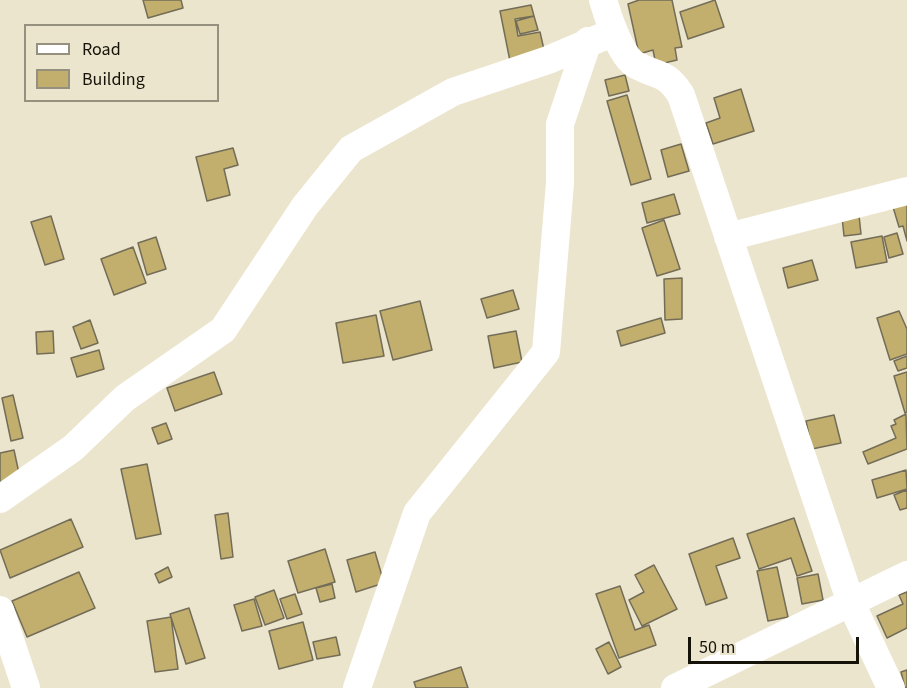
<!DOCTYPE html>
<style>
body{margin:0}
#map{position:relative;width:907px;height:688px;overflow:hidden;background:#ece5cd;font-family:"Source Sans 3",sans-serif}
canvas{display:block}
.legend{position:absolute;left:24px;top:24px;width:195px;height:78px;box-sizing:border-box;background:#ece5cd;border:2px solid #96917f;margin:0;padding:8px 10px;list-style:none;font-size:18px;color:#15120a}
.legend li{display:flex;align-items:center;gap:12px;height:30px}
.legend b{width:30px;border:2px solid #96917f}
.scale{position:absolute;left:688px;top:637px;width:171px;height:27px;box-sizing:border-box;border:3px solid #15120a;border-top:0;padding-left:8px;font-size:18px;line-height:21px;white-space:nowrap;color:#15120a;-webkit-text-stroke:4px #ece5cd;paint-order:stroke}
</style>
<div id="map">
<canvas width="907" height="688"></canvas>
<ul class="legend">
<li><b style="height:8px;background:#fff"></b>Road</li>
<li><b style="height:16px;background:#c2ae6d"></b>Building</li>
</ul>
<div class="scale">50 m</div>
</div>
<script>
const c = document.querySelector('canvas').getContext('2d');
c.lineJoin = 'round';
function paint(path, color) { c.fillStyle = color; c.fill(path, 'evenodd'); }
function strokePath(path, color, width, dash) { c.strokeStyle = color; c.lineWidth = width; c.lineCap = dash ? 'butt' : 'round'; c.setLineDash(dash || []); c.stroke(path); }
const building = new Path2D(`
 M143,0h38l2,8 -35,10z
 M639,0h33l10,47 -7,1 2,12 -21,5 -3,-15 -14,4 -11,-50z
 M715,0l9,27 -36,12 -8,-27z
 M531,5l3,11 -19,3 3,17 22,-4 5,22 -35,7 -10,-50z
 M534,16l4,14 -18,4 -4,-13z
 M625,75l4,16 -20,5 -4,-16z
 M741,89l13,42 -41,13 -7,-21 14,-5 -6,-20z
 M627,95l24,84 -20,6 -24,-84z
 M681,144l8,27 -21,6 -7,-27z
 M233,148l5,17 -14,4 6,26 -23,6 -11,-44z
 M674,194l6,20 -33,9 -5,-20z
 M907,203v38l-4,-15 -4,1 -6,-20z
 M859,215l2,19 -17,2 -2,-19z
 M51,216l13,43 -19,6 -14,-43z
 M664,220l16,49 -23,7 -15,-48z
 M897,233l6,21 -14,4 -5,-21z
 M882,236l5,26 -31,6 -5,-26z
 M156,237l10,32 -19,6 -9,-32z
 M133,247l13,36 -32,12 -13,-36z
 M812,260l6,20 -30,8 -5,-20z
 M682,278v41l-17,1 -1,-41z
 M513,290l6,19 -32,9 -6,-19z
 M420,301l12,49 -39,10 -13,-49z
 M899,311l8,18v25l-17,6 -13,-42z
 M376,315l8,41 -41,7 -7,-40z
 M661,318l4,15 -44,13 -4,-15z
 M90,320l8,23 -17,6 -8,-22z
 M53,331l1,22 -17,1 -1,-22z
 M516,331l6,31 -28,6 -6,-32z
 M99,350l5,19 -27,8 -6,-19z
 M907,356v12l-9,3 -4,-10z
 M214,372l8,22 -47,17 -8,-23z
 M907,372v40l-2,1 -11,-37z
 M13,395l10,43 -12,3 -9,-43z
 M906,414l1,35 -39,15 -5,-12 33,-14 -5,-12 5,-2 -2,-4z
 M834,415l7,28 -29,6 -6,-28z
 M166,423l6,16 -14,5 -6,-16z
 M14,450l6,28 -20,4v-29z
 M147,464l14,70 -25,5 -15,-70z
 M906,470l1,19 -30,9 -5,-18z
 M907,490v18l-7,2 -6,-15z
 M228,513l5,44 -12,2 -6,-44z
 M794,518l18,53 -15,5 -6,-18 -32,11 -12,-35z
 M71,519l12,28 -73,31 -10,-28z
 M733,538l7,20 -24,8 11,32 -21,7 -17,-51z
 M325,549l10,33 -37,11 -10,-32z
 M375,552l9,31 -28,9 -9,-32z
 M654,565l23,44 -35,17 -13,-26 15,-8 -9,-17z
 M168,567l4,10 -13,6 -4,-9z
 M777,567l11,50 -20,4 -11,-50z
 M79,572l16,36 -68,29 -15,-36z
 M818,574l5,26 -21,4 -5,-26z
 M332,584l3,14 -15,4 -4,-14z
 M620,586l15,44 14,-5 7,20 -37,13 -23,-64z
 M274,590l10,28 -19,7 -10,-28z
 M907,592v36l-20,10 -10,-22 26,-12 -4,-9z
 M295,594l7,20 -15,5 -7,-20z
 M254,599l8,27 -20,5 -8,-26z
 M189,608l16,50 -19,6 -16,-50z
 M171,617l7,52 -23,3 -8,-51z
 M303,622l10,38 -34,9 -10,-38z
 M336,637l4,18 -23,4 -4,-17z
 M609,642l12,25 -13,7 -12,-25z
 M461,667l7,21h-52l-2,-6z
 M907,670v18h-2l-4,-16z`);
const minor = new Path2D(`
 M603,0c5,17 18,57 33,65 22,12 30,6 45,30l170,508 40,85
 M728,237l179,-46
 M0,499l73,-51 52,-50 98,-68 82,-124 46,-57 102,-57 95,-32 66,-28
 M0,610l26,78
 M357,688l60,-175 129,-161 14,-169v-59l28,-83
 M675,688l232,-113`);
paint(building, '#c2ae6d');
strokePath(building, '#736d58', 1.5);
strokePath(minor, '#fff', 28);
</script>
